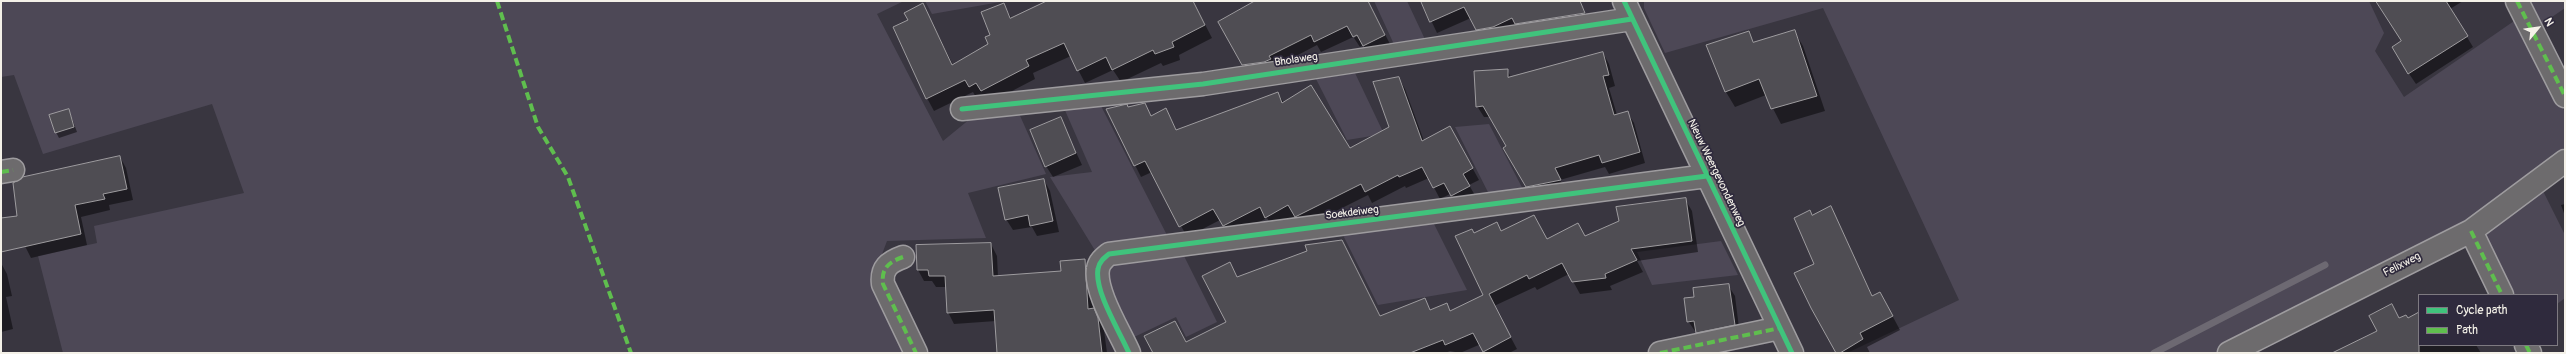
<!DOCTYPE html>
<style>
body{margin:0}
#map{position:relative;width:2566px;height:354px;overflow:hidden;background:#393640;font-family:Pangolin,sans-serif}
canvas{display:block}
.frame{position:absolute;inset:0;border:2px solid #f4f1e8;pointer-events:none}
.legend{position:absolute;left:2418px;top:294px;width:140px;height:52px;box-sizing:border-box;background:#2f2a3d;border:1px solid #7e7a81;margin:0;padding:5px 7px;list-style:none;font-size:12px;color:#f4f1e8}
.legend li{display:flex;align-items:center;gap:8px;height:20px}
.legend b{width:20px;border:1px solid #7e7a81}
.north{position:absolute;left:2518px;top:8px;width:40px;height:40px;-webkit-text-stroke:3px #2f2a3d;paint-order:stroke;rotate:61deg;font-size:11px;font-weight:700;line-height:16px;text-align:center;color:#f4f1e8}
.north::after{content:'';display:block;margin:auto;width:14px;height:18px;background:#f4f1e8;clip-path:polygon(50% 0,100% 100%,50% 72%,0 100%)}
</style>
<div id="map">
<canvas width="2566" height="354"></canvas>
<div class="frame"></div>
<ul class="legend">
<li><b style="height:5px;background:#40c37c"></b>Cycle path</li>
<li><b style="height:5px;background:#5fbe4e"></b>Path</li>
</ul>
<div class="north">N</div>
</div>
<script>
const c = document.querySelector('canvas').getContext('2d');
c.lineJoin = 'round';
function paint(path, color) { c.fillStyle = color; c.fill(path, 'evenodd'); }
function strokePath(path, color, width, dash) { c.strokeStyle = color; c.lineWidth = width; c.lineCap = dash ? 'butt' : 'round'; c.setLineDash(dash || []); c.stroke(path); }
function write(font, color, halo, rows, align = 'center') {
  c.font = font + ' Pangolin,sans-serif'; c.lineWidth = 3.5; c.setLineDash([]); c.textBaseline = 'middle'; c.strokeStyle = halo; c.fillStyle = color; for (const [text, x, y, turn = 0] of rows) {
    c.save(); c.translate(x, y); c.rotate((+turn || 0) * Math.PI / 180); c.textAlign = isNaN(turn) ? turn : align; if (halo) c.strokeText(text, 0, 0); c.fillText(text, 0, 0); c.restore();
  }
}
const green = new Path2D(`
 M1,1h903l-27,13 66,127 33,-27 41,-5 29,65 -78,19 18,45 -99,3 -14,37 33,75h-843l-25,-97 59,-13 -3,-17 150,-33 -32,-89 -169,50 -29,-79 -13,2z
 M925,1h81l-74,13z
 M1374,1h33l23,49 -32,3z
 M1644,1h725l15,32 -9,18 29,46 113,-78 48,93v35l-89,70 -261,136h-368l112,-53 -136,-292 -158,45 -21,-45z
 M2525,1h40v7l-26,18z
 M1355,73l29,61 -37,6 -31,-61z
 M1100,104l70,137 -74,11 -46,-75 42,-5 -28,-64z
 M1489,124l39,75 -35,3 -38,-75z
 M2543,191l22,44v63l-8,6v-9h-47l-25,-58 4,-6z
 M1434,224l33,66 -89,15 -35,-70z
 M1721,241l17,34 -86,10 -15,-33z
 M1182,252l35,70 -31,15 -10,-20 -46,22 -17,-36 -8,-31 11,-11z`);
const shadow = new Path2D(`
 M1051,1h142l19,37 -33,17 1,5 -17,6 -2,-3 -40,19 -8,-12 -28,13 -14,-27 -38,17 2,6 -46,24 -5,-8 -7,4 -4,-7 -39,19 -7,-13 -18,-77 14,-16 30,60 36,-21 15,-39 8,14z
 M1255,1h113l23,45 -21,10 -7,-11 -3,2 -6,-9 8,-5 -41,19 -4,-7 -42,22 -26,9 -30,-54z
 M1422,1h158l11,24 -108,16 -12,-23 -34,15z
 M2377,1h86l-13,8 23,38 -57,37 -17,-25 3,-18z
 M1794,31l9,15 22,65 -44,13 -15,-29 -31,12 -9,-15 -18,-47 40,-13 6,11z
 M1603,53l6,11 6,22 -6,2 8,27 10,-3 7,11 11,40 -36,11 -4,-7 -45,13 7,12 -34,6 -29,-50 4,-2 -18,-29h-6l-7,-11 30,-36 4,7z
 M1399,78l6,11 19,52 32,-3 23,42 -10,5 7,12 -18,10 -8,-13 -10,5 -11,-21 -23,10 -1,-2 -33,17 -4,-8 -66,33 -7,-12 -22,12 -6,-10 -36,19 -11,-17 -33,17 -35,-65 -11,5 -34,-68h21l16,-5 7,13 15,-8 11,22 101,-38 6,10 65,47 41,-22z
 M69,110l8,22 -18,6 -3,-6z
 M1060,118l22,47 -29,12 -7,-11z
 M120,157l6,11 7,32 -24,5 1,5 -29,7 6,28 -56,13 -6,-12 -10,-46z
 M1044,180l6,11 9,41 -22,4 -5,-9 -19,3 -7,-11z
 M1685,199l7,12 6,41 -61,9 6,11 -33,14 2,4 -32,4 -11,-20 -32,16 -2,-3 -41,19 23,43 -8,4h-24l-4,-9 -21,9 -10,-2 -5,2h-291l21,-31 12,21 40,-21 10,-44 105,-37 39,76 43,-18 7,12 15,-7 5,8 33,-17 -10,-61 23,-11 5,9 45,8 38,-3z
 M2565,204v12l-4,-11z
 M1831,208l42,89 7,-4 20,37 -33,17 3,6h-32l-22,-89 -4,-48z
 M991,244l6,12 1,21 64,-5 22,-12 7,11 3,39 10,20 3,23h-109l-2,-32 -42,3 -6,-12 -2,-25h-10l-4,-6h-8l-6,-11 -1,-24z
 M1,263l6,11 5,22 -6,1 7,32 -12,3z
 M1728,285l7,11 5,40 -36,8 -16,-23 7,-23z
 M2419,313v32h57l5,8h-149l67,-33h8z`);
const stream = new Path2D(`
 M2154,353l171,-88`);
const building = new Path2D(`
 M1047,1h146l12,24 -33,17 2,5 -19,7 -2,-4 -41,20 -6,-13 -29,14 -13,-28 -38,17 3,6 -48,25 -5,-8 -7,4 -4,-7 -39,19 -33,-72 15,-7 -4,-7 19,-10 29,62 36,-21 -3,-7 5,-2 -9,-23 23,-9 6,15z
 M1255,1h113l17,34 -22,11 -6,-11 -4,2 -6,-11 -33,16 -3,-7 -42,21 2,3 -7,3 -22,3 -24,-43z
 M1421,1h159l5,12 -70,11 -3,-6 -19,9 -17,3 -12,-23 -34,15z
 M2376,1h70l22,35 -60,38 -16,-27 9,-6z
 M1795,30l22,66 -46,13 -12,-30 -34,13 -19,-47 43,-14 4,11z
 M1603,52l6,23 -6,1 11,39 14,-4 12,41 -38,11 -3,-8 -44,13 6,12 -35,7 -23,-39 3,-2 -23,-40 -7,1 -2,-36 34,-2v8z
 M1399,77l23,64 28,-15 23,42 -10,6 7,12 -19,10 -7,-13 -11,5 -11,-21 -23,10 -1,-2 -33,17 -4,-8 -66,33 -7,-12 -23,13 -5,-11 -37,19 -10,-17 -34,18 -34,-66 -11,5 -28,-57 21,-5 1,3 17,-4 6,13 15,-8 10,22 102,-38 4,11 29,-18 39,63 39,-21 -16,-45z
 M69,109l5,18 -19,6 -6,-18z
 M1061,117l15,36 -31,14 -15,-37z
 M120,156l7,33 -24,5 2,5 -30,6 6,29 -80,18v-34l16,-2 -4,-33 10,-6z
 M1044,179l9,42 -23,5 -2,-11 -23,5 -7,-32z
 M1686,198l6,43 -61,8 6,11 -32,14 1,4 -34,4 -10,-19 -33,16 -2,-4 -38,19 22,43 -28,15 -10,-19 -28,12 -2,-5 -33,13h-257l-9,-17 31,-15 11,21 40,-20 -24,-46 28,-14 7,15 70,-26 -2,-6 37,-5 38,76 45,-18 5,12 17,-7 3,8 33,-16 -28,-59 17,-7 2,4 23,-11 4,9 33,-16 13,24 31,-16 7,13 34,-15 -3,-14z
 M1831,206l41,90 8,-4 13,24 -33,17 3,6 -23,14h-4l-25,-45 -17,-35 20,-9 -20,-46 16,-8 2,5z
 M991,243l2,33 68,-5 -1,-10 25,-2 3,50 6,-1 4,10 4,35h-105l-3,-43 -47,3 -2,-37h-16l-1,-6h-11l-1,-25z
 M1729,284l6,41 -39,8 -2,-12 -7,1 -3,-24 10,-1 -1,-9z
 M2392,304l7,14 7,-3 2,3 11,-6v41h-87l45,-22 -8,-15z`);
const minor = new Path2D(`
 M1624,1l168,352
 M2517,1l48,95
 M962,109l241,-25 429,-65
 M1,172l12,-2
 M2471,231l31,64
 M903,257c-14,5 -22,11 -20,27l33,69
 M2526,345l4,8
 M1129,353c-9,-21 -35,-62 -31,-84 1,-7 6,-11 11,-15l598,-78
 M1660,353l120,-25
 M2229,353l242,-122 94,-70`);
const quiet = new Path2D(`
 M497,1l41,126 30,50 63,176
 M2517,1l48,95
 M1,172l12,-2
 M2471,231l31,64
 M903,257c-14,5 -22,11 -20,27l33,69
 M2526,345l4,8
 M1660,353l120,-25`);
const cycleway = new Path2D(`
 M1624,1l168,352
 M962,109l241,-25 429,-65
 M1129,353c-9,-21 -35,-62 -31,-84 1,-7 6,-11 11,-15l598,-78`);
const streetNames = [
 ["Bholaweg",1296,60,-8],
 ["Nieuw Weergevondenweg",1716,173,64],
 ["Soekdeiweg",1352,213,-7],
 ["Felixweg",2402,265,-27]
];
paint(green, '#4d4856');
paint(shadow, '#0007');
strokePath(stream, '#6d6972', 7);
paint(building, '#4f4d53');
strokePath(building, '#9e9c9f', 1);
strokePath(minor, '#9e9c9f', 25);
strokePath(minor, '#6d6b6d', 22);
strokePath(quiet, '#5fbe4e', 4, [8, 4]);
strokePath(cycleway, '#40c37c', 5);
write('11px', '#f4f1e8', '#2f2a3d', streetNames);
</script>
